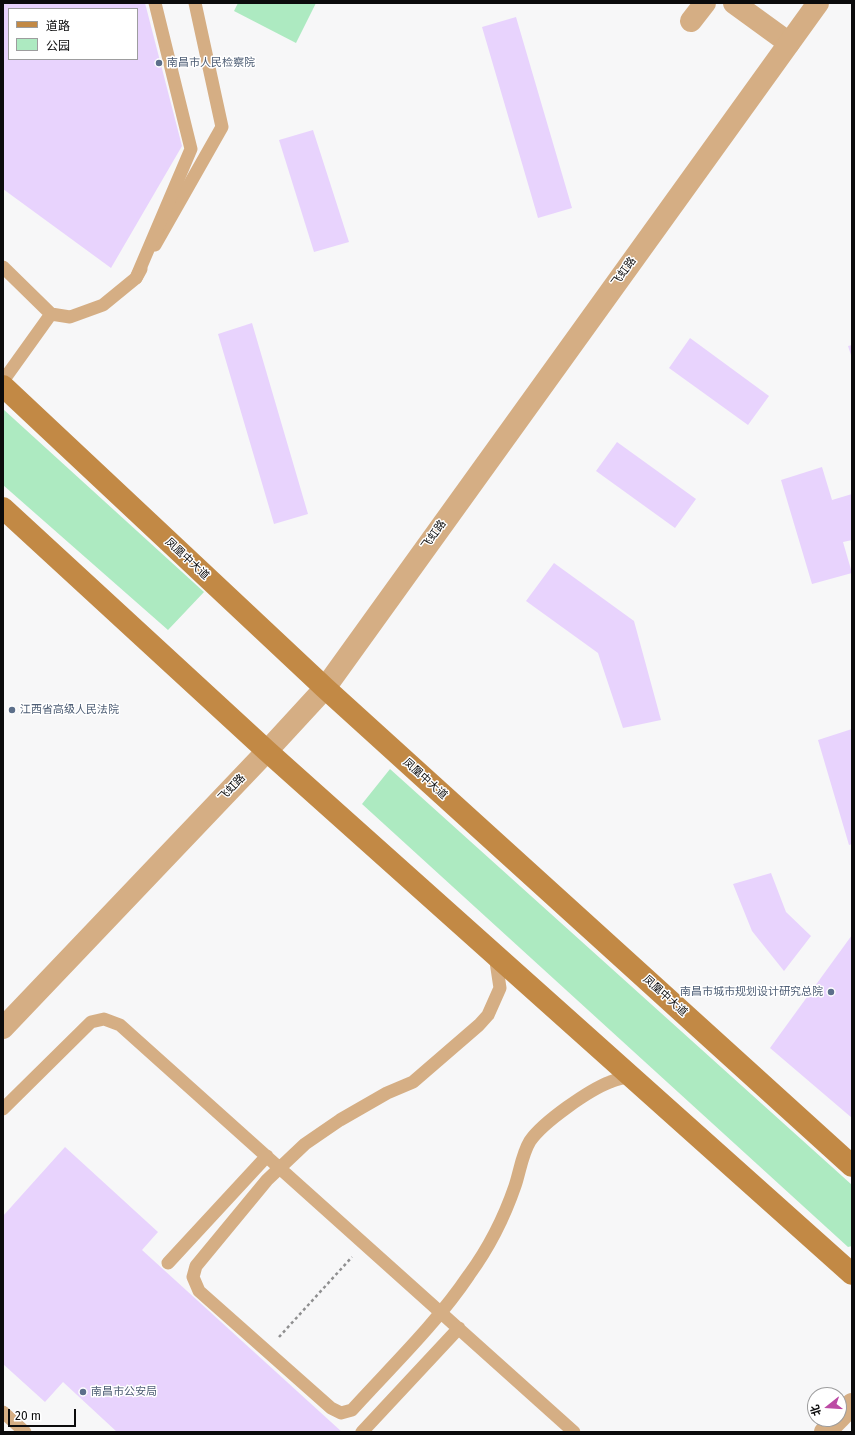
<!DOCTYPE html>
<meta charset="utf-8">
<style>
body{margin:0}
#map{position:relative;width:855px;height:1435px;overflow:hidden;background:#f7f7f8;font-family:"Fira Sans","Noto Sans SC",sans-serif}
canvas{display:block}
.frame{position:absolute;inset:0;border:4px solid #0b0b0c;pointer-events:none}
.legend{position:absolute;left:8px;top:8px;width:130px;height:52px;box-sizing:border-box;background:#fff;border:1px solid #9d9d9e;margin:0;padding:5px 7px;list-style:none;font-size:12px;color:#0b0b0c}
.legend li{display:flex;align-items:center;gap:8px;height:20px}
.legend b{width:20px;border:1px solid #9d9d9e}
.north{position:absolute;left:807px;top:1387px;width:40px;height:40px;box-sizing:border-box;background:#fff;border:1px solid #9d9d9e;border-radius:50%;rotate:253deg;font-size:11px;font-weight:700;line-height:16px;text-align:center;color:#0b0b0c}
.north::after{content:'';display:block;margin:auto;width:14px;height:18px;background:#bc4aa4;clip-path:polygon(50% 0,100% 100%,50% 72%,0 100%)}
.scale{position:absolute;left:8px;top:1409px;width:68px;height:18px;box-sizing:border-box;border:2px solid #0b0b0c;border-top:0;padding-left:5px;font-size:12px;line-height:14px;white-space:nowrap;color:#0b0b0c;-webkit-text-stroke:3px #fff;paint-order:stroke}
</style>
<div id="map">
<canvas width="855" height="1435"></canvas>
<div class="frame"></div>
<ul class="legend">
<li><b style="height:5px;background:#c28945"></b>道路</li>
<li><b style="height:11px;background:#adeac1"></b>公园</li>
</ul>
<div class="north">北</div>
<div class="scale">20 m</div>
</div>
<script>
const c = document.querySelector('canvas').getContext('2d');
c.lineJoin = 'round';
function paint(path, color) { c.fillStyle = color; c.fill(path, 'evenodd'); }
function strokePath(path, color, width, dash) { c.strokeStyle = color; c.lineWidth = width; c.lineCap = dash ? 'butt' : 'round'; c.setLineDash(dash || []); c.stroke(path); }
function write(font, color, halo, rows, align = 'center') {
  c.font = font + ' "Fira Sans","Noto Sans SC",sans-serif'; c.lineWidth = 3; c.setLineDash([]); c.textBaseline = 'middle'; c.strokeStyle = halo; c.fillStyle = color; for (const [text, x, y, turn = 0] of rows) {
    c.save(); c.translate(x, y); c.rotate((+turn || 0) * Math.PI / 180); c.textAlign = isNaN(turn) ? turn : align; if (halo) c.strokeText(text, 0, 0); c.fillText(text, 0, 0); c.restore();
  }
}
const green = new Path2D(`
 M238,3h78l-20,40 -62,-32z
 M3,409l201,183 -36,38 -165,-145z
 M390,769l462,416v61l-4,1 -486,-443z`);
const building = new Path2D(`
 M3,3h142l37,143 -71,122 -108,-79zM9,9h128v50h-128z
 M516,17l56,191 -34,10 -56,-191z
 M313,130l36,112 -35,10 -35,-112z
 M252,323l56,191 -34,10 -56,-190z
 M690,338l79,58 -21,29 -79,-57z
 M852,345v13l-4,-12z
 M617,442l79,57 -21,29 -79,-57z
 M822,467l10,33 20,-6v46l-9,2 9,31 -40,11 -31,-104z
 M554,563l80,58 27,99 -38,8 -25,-75 -72,-52z
 M852,729v115l-3,1 -31,-105z
 M771,873l15,39 25,24 -27,35 -32,-40 -19,-47z
 M852,935v183l-82,-70z
 M65,1147l93,85 -16,18 200,182h-225l-54,-50 -18,20 -42,-38v-148z`);
const path = new Path2D(`
 M279,1337l73,-80`);
const service = new Path2D(`
 M155,245l67,-118 -27,-124
 M3,267l48,47 19,3 33,-12 33,-27 5,-9
 M3,381l48,-67
 M495,955l5,33 -12,27 -9,10 -66,57 -26,11 -47,27 -35,24 -38,36 -71,86 -3,11 6,14 132,117 10,5 11,-3c40,-44 84,-86 117,-135 19,-26 35,-57 46,-89 5,-15 7,-32 15,-45 13,-19 59,-51 80,-59 7,-3 14,-4 21,-6
 M3,1109l88,-87 13,-3 16,6 454,407
 M168,1263l99,-107
 M3,1412l22,20
 M362,1432l97,-104`);
const minor = new Path2D(`
 M734,3l55,40
 M691,21l14,-18`);
const tertiary = new Path2D(`
 M3,1028l264,-277 58,-63 493,-685
 M839,1418l13,-14
 M825,1432l13,-13`);
const secondary = new Path2D(`
 M3,386l322,302 527,478
 M3,508l264,243 585,523`);
const serviceBridge = new Path2D(`
 M136,278l55,-129 -36,-146`);
const markers = [
 [159,63,4,"#5c6f8a"],
 [12,710,4,"#5c6f8a"],
 [831,992,4,"#5c6f8a"],
 [83,1392,4,"#5c6f8a"]
];
const serviceNames = [
 ["南昌市人民检察院",167,63],
 ["江西省高级人民法院",20,710],
 ["南昌市城市规划设计研究总院",823,992,"right"],
 ["南昌市公安局",91,1392]
];
const streetNames = [
 ["飞虹路",624,272,-54],
 ["飞虹路",434,535,-54],
 ["凤凰中大道",187,559,43],
 ["凤凰中大道",425,779,42],
 ["飞虹路",232,788,-46],
 ["凤凰中大道",665,996,42]
];
paint(green, '#adeac1');
paint(building, '#e8d3fd');
strokePath(path, '#8f8f90', 2.5, [3, 3]);
strokePath(service, '#d5ae84', 13);
strokePath(minor, '#d5ae84', 22);
strokePath(tertiary, '#d5ae84', 22);
strokePath(secondary, '#c28945', 22);
strokePath(serviceBridge, '#d5ae84', 13);
for (const [x, y, r, color] of markers) { const dot = new Path2D(); dot.arc(x, y, r, 0, 2 * Math.PI); c.fillStyle = color; c.fill(dot); strokePath(dot, '#fff', 1.5); }
write('11px', '#4e5e75', '#fff', serviceNames, 'left');
write('11px', '#0b0b0c', '#fff', streetNames);
</script>
